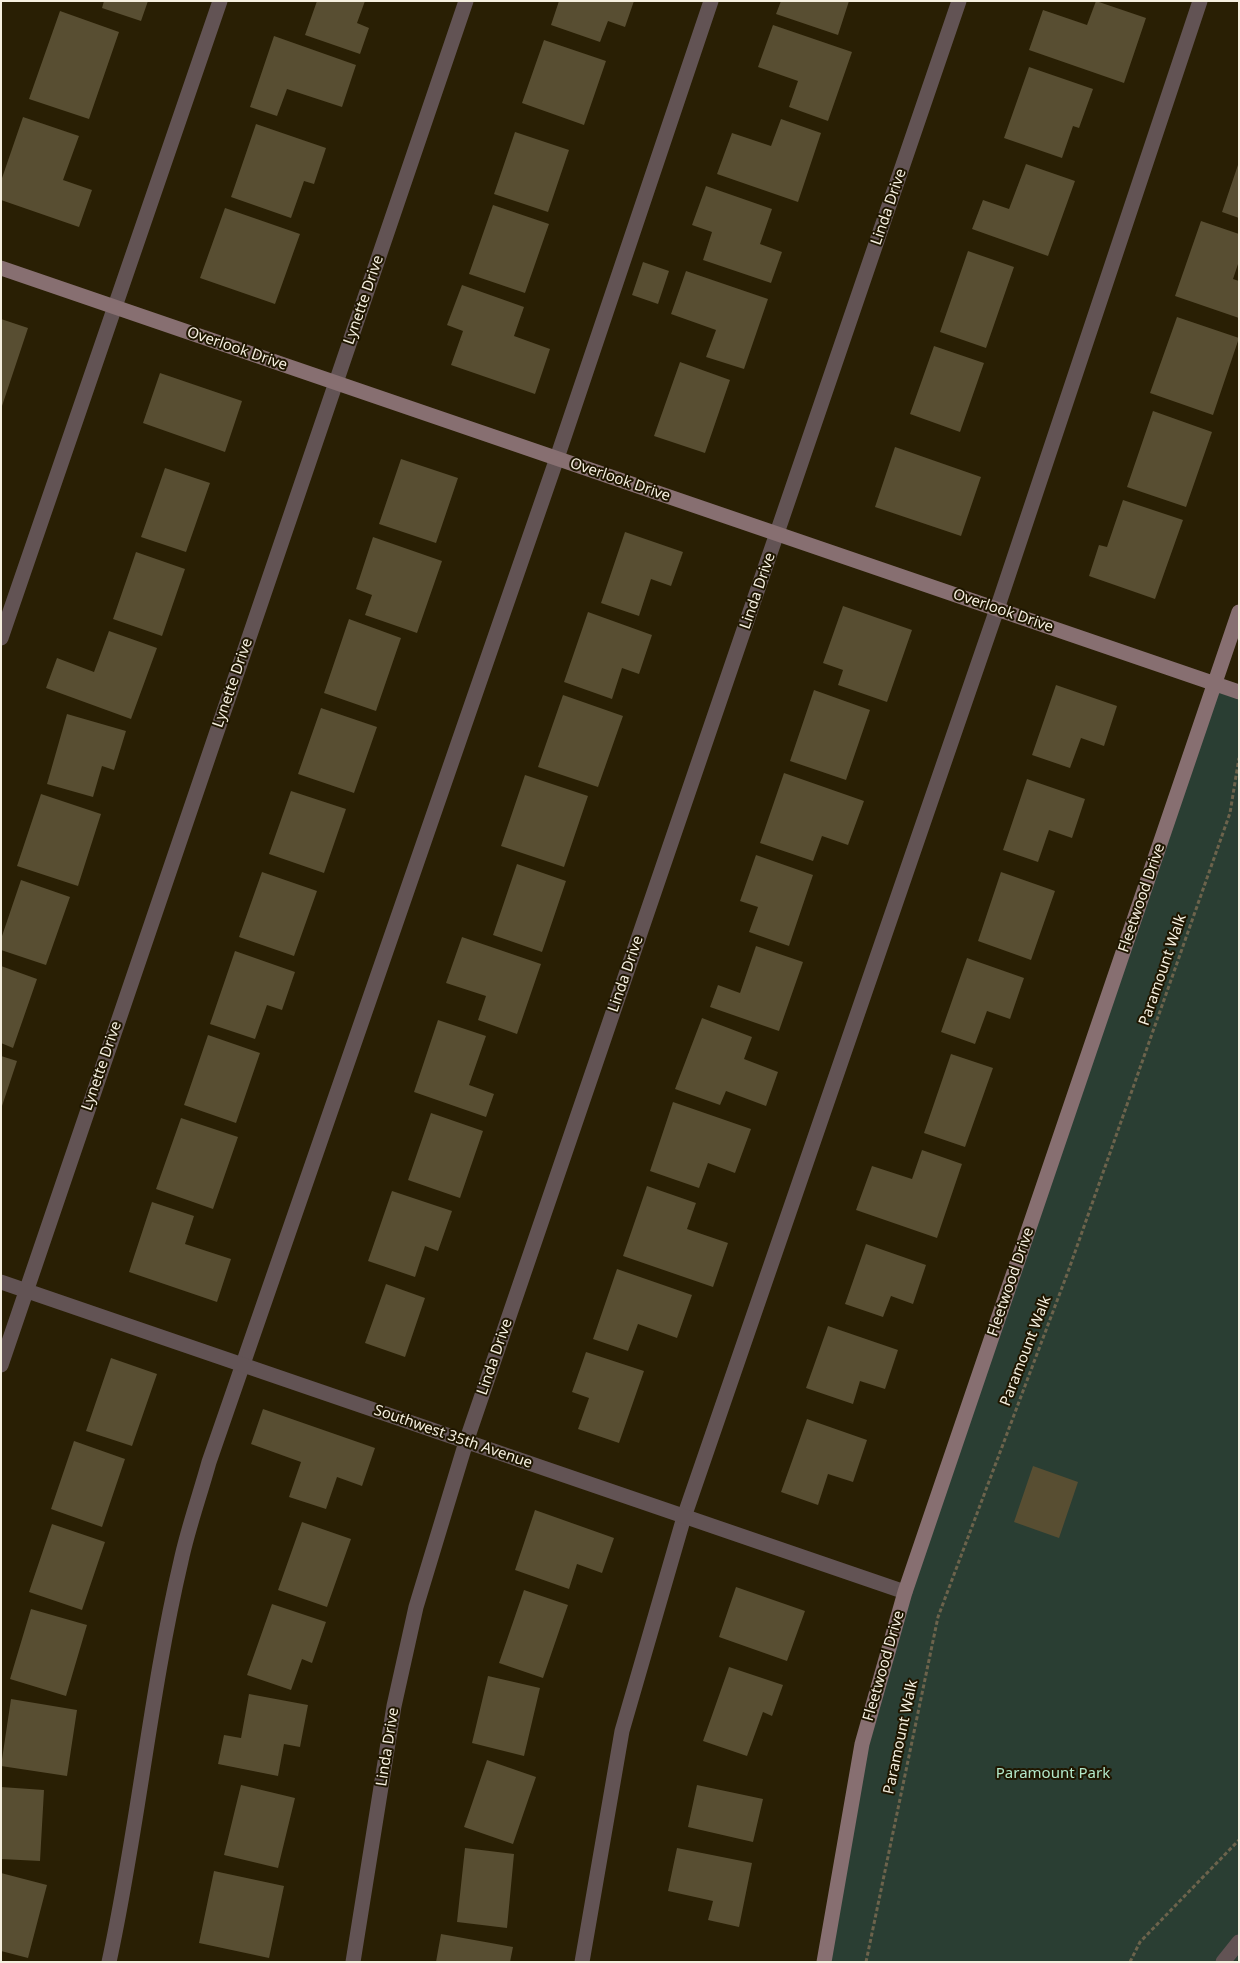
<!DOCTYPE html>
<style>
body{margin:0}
#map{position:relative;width:1240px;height:1963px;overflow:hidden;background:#291f04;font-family:"Noto Sans",sans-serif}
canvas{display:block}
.frame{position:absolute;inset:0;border:2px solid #f5efdf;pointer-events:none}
</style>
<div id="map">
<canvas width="1240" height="1963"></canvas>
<div class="frame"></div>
</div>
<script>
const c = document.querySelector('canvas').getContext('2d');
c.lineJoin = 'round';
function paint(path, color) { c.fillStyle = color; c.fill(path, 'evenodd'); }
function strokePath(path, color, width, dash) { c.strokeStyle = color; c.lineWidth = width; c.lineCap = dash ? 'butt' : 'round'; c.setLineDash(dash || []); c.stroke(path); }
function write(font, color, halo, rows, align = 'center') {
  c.font = font + ' "Noto Sans",sans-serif'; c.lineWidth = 4; c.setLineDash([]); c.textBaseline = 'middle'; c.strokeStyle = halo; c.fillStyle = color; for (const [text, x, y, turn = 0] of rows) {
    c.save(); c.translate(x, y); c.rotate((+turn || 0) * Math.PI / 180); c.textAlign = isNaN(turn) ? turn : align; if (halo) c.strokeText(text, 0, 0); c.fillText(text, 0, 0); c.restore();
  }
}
const green = new Path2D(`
 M1215,683l24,10v1266l-3,3h-411l59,-297z`);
const building = new Path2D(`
 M104,1h44l-7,20 -39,-13z
 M317,1h48l-8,22 12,5 -9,26 -55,-19z
 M559,1h75l-9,26 -17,-6 -8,21 -49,-17z
 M781,1h68l-11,34 -62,-21z
 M1096,1l50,17 -22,65 -95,-33 14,-40 44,15z
 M60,11l59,21 -30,87 -60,-20z
 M773,25l79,27 -24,69 -39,-14 9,-26 -40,-14z
 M274,36l82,29 -14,42 -55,-18 -10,27 -27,-9z
 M544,40l62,21 -22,64 -62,-22z
 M1029,67l64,22 -14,39 -6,-2 -11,32 -58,-20z
 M23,117l56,19 -16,44 29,10 -13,37 -78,-27v-19z
 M781,119l40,14 -23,69 -81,-28 15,-41 39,13z
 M256,124l70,24 -12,36 -10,-3 -13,37 -60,-21z
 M515,132l54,18 -21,62 -54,-18z
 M1239,162v56l-17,-6z
 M1026,164l49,17 -27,75 -76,-27 11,-29 26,9z
 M706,186l66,23 -12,35 22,8 -11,31 -68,-23 9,-28 -20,-7z
 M493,205l56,19 -24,69 -56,-19z
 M225,208l75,26 -25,70 -75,-26z
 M1201,221l38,13v27l-6,18 6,2v37l-64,-22z
 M968,251l46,16 -28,81 -46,-16z
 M643,262l26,9 -11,33 -26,-9z
 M686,271l82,28 -24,70 -38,-12 10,-27 -45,-16z
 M462,285l62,22 -10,29 36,13 -15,45 -84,-29 12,-34 -16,-6z
 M1177,317l62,21 -26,77 -63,-22z
 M1,319l27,9 -26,78h-1z
 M934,346l50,17 -24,69 -50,-18z
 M680,362l50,18 -25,73 -51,-17z
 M160,373l82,28 -17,51 -82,-29z
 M1153,411l59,21 -26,75 -59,-20z
 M895,447l86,30 -20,59 -86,-29z
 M401,459l57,19 -22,65 -57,-19z
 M165,468l45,15 -24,69 -45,-15z
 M1123,500l60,20 -28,79 -66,-23 10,-31 8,2z
 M625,532l58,20 -12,34 -20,-7 -12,37 -38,-13z
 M373,537l69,24 -25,72 -52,-18 7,-20 -16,-6z
 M136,552l49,17 -23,67 -49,-17z
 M843,606l69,24 -25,72 -49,-17 5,-15 -20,-7z
 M588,612l64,23 -13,39 -17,-6 -10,31 -48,-17z
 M349,619l52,19 -25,73 -52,-18z
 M109,631l48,17 -26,71 -85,-31 11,-30 37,14z
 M1056,685l61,21 -13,40 -23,-8 -11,30 -38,-13z
 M814,690l56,20 -24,70 -56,-19z
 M563,695l60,21 -25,71 -60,-20z
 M321,708l56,19 -23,66 -56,-19z
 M67,714l59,17 -12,39 -12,-4 -9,31 -46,-13z
 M784,773l80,28 -16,44 -26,-9 -9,25 -53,-18z
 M525,775l63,21 -24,71 -63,-21z
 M1027,779l58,20 -13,39 -23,-8 -11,32 -35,-12z
 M291,791l55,18 -22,64 -55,-19z
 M41,794l60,20 -23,72 -61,-20z
 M756,855l57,20 -24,71 -40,-14 9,-25 -18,-6z
 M517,864l49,17 -24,71 -49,-17z
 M262,872l55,19 -23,65 -55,-19z
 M1001,872l54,19 -24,69 -53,-19z
 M21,880l49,17 -24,68 -45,-15v-11z
 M462,937l79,27 -24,70 -39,-14 8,-24 -40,-13z
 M756,946l47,16 -24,69 -69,-24 8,-22 22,8z
 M235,951l60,21 -13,38 -15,-5 -12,34 -45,-15z
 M967,958l57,20 -14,41 -23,-8 -12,33 -34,-12z
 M1,966l36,13 -24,69 -12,-5z
 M702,1018l50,19 -8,22 34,13 -12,34 -40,-15 -6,14 -45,-16z
 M438,1020l48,16 -17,49 25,9 -8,23 -72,-25z
 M208,1035l52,18 -24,70 -52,-18z
 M951,1054l42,14 -28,79 -41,-14z
 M1,1056l16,5 -15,45h-1z
 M673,1102l78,27 -16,44 -27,-10 -9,25 -49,-17z
 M431,1113l52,18 -23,67 -52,-18z
 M181,1118l57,19 -25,72 -57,-20z
 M922,1150l40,14 -25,74 -81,-28 16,-44 40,13z
 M647,1186l49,17 -9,26 41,14 -15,44 -90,-31z
 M392,1191l60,20 -14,40 -13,-5 -10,31 -47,-16z
 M152,1202l42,14 -9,28 46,15 -14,43 -88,-30z
 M866,1244l60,21 -13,39 -22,-8 -8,21 -38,-13z
 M617,1269l75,26 -15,43 -39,-14 -10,27 -35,-12z
 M386,1284l39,14 -20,59 -40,-14z
 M828,1326l70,24 -13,39 -25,-8 -7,23 -47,-16z
 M586,1352l58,19 -25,72 -41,-14 11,-31 -17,-6z
 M111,1358l46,16 -25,72 -46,-15z
 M263,1409l112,39 -13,38 -25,-9 -11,32 -37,-12 12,-35 -50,-18z
 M807,1419l60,21 -14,42 -25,-8 -10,31 -37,-13z
 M74,1441l51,18 -23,68 -51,-18z
 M1033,1466l45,16 -19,56 -45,-16z
 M535,1510l79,28 -12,35 -25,-9 -8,25 -54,-19z
 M302,1522l49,17 -24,68 -49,-17z
 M52,1524l53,18 -23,68 -53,-18z
 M736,1587l69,24 -18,50 -68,-24z
 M524,1590l44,15 -25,73 -44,-15z
 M272,1604l54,18 -14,41 -10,-4 -11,31 -44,-15z
 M31,1609l56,16 -21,71 -56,-17z
 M729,1667l54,18 -11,31 -9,-4 -16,44 -44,-15z
 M488,1676l52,12 -16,68 -52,-13z
 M249,1694l59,11 -8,42 -16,-3 -6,32 -60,-12 6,-29 17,3z
 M11,1699l66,11 -10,66 -66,-10z
 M487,1760l49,17 -23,67 -49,-17z
 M241,1785l54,13 -17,70 -54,-13z
 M697,1785l66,14 -10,43 -65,-15z
 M1,1787l43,3 -4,71 -39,-2z
 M465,1848l49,6 -7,74 -50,-6z
 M677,1848l75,15 -13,64 -31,-7 5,-19 -45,-10z
 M214,1871l70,15 -15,72 -70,-15z
 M1,1873l46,12 -19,73 -27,-7z
 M441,1934l72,13 -3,15h-74z`);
const path = new Path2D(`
 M866,1962l72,-345 131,-348 161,-456 9,-55
 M1130,1962l10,-20 99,-102`);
const lane = new Path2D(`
 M1,638l219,-637
 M109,1962c29,-133 41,-269 72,-401 7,-33 19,-66 28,-99l348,-1004 154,-457
 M582,1962l40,-231 62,-214 313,-908 203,-608`);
const street = new Path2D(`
 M1,1282l904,310
 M1,1365l465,-1364
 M353,1962l41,-256 22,-99 50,-165 493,-1441
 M1223,1962l16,-20`);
const secondary = new Path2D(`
 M1,268l1238,424
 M824,1962l38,-218 43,-152 334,-980`);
const streetNames = [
 ["Linda Drive",889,207,-71],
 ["Lynette Drive",364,300,-71],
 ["Overlook Drive",237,349,19],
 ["Overlook Drive",620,480,19],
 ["Linda Drive",758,591,-71],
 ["Overlook Drive",1003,611,19],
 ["Lynette Drive",233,683,-71],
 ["Fleetwood Drive",1142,898,-71],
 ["Paramount Walk",1163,970,-71],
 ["Linda Drive",626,974,-71],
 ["Lynette Drive",102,1066,-71],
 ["Fleetwood Drive",1011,1282,-71],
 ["Paramount Walk",1026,1351,-69],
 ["Linda Drive",495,1357,-71],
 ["Southwest 35th Avenue",453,1437,19],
 ["Fleetwood Drive",884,1666,-74],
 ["Paramount Walk",901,1737,-78],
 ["Linda Drive",388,1747,-81]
];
const parkNames = [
 ["Paramount Park",1053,1774]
];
paint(green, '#2a3e33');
paint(building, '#584e32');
strokePath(path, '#6c634c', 3, [4, 2.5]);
strokePath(lane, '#625354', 15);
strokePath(street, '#625354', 15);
strokePath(secondary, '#876f71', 15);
write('15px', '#f5efdf', '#1f1600', streetNames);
write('15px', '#b2e8c9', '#1f1600', parkNames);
</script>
